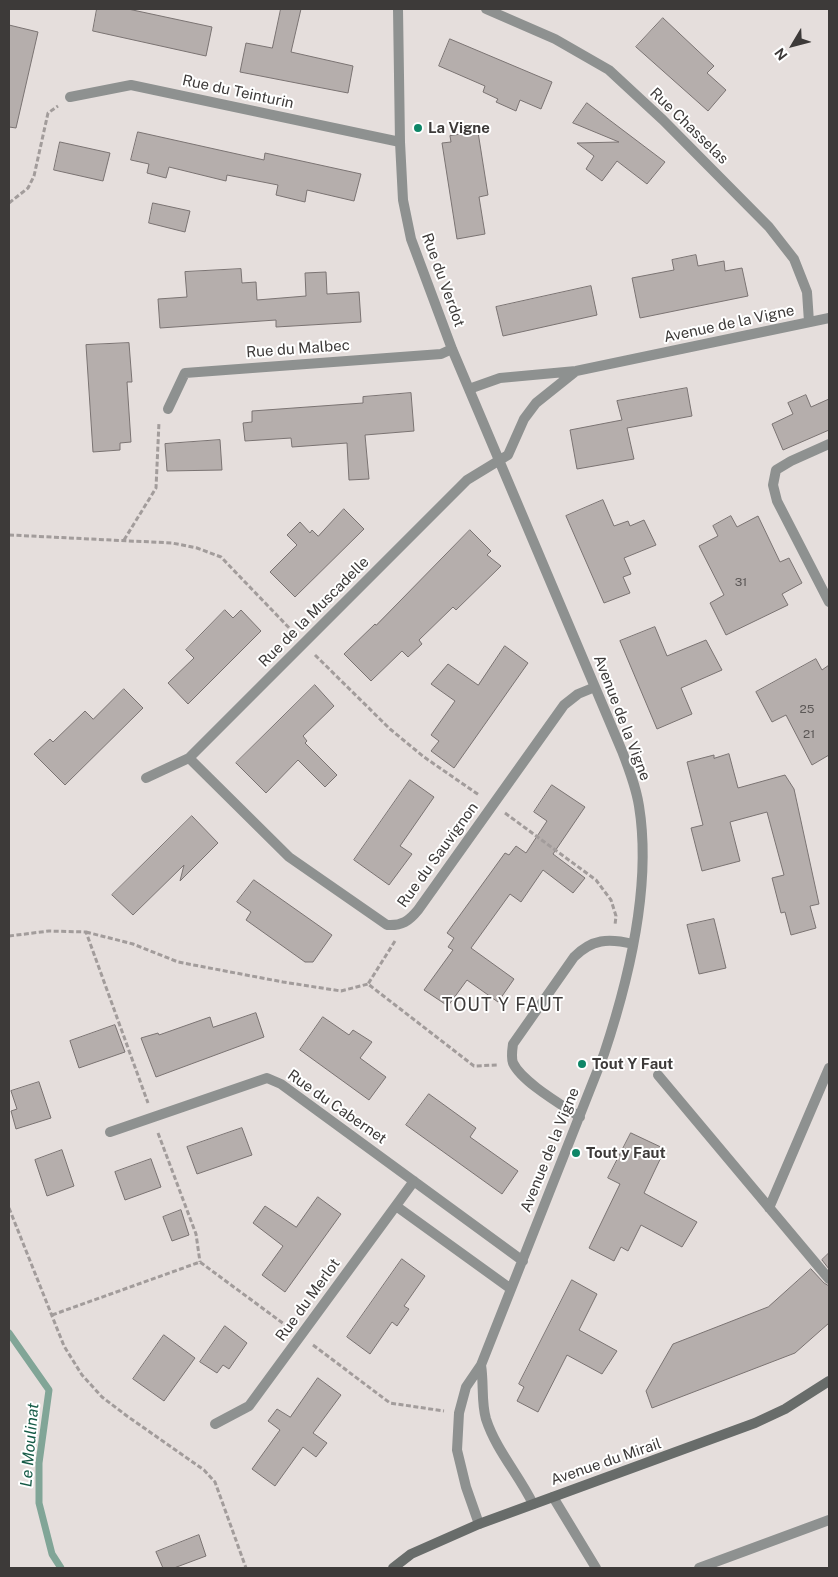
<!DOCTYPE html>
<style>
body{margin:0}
#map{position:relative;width:838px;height:1577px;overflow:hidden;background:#e5dedc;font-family:"Public Sans",sans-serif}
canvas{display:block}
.frame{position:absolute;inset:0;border:10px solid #3d3a39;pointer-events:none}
.north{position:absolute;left:768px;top:20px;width:50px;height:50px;-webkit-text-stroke:4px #fff;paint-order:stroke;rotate:233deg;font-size:14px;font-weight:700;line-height:20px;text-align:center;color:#3d3a39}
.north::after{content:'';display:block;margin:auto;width:18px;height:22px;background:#3d3a39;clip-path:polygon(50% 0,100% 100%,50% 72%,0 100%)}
</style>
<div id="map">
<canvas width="838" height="1577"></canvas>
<div class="frame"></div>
<div class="north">N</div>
</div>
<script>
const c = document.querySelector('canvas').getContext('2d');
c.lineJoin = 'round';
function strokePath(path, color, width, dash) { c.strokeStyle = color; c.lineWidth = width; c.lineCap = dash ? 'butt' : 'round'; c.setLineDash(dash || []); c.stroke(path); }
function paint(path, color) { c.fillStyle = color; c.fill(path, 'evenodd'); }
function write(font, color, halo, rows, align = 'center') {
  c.font = font + ' "Public Sans",sans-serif'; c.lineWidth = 4; c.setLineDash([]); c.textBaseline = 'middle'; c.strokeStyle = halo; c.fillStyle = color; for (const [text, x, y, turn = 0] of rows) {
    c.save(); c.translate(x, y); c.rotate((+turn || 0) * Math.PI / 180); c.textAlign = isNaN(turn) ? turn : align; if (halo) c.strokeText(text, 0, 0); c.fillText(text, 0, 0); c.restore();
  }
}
const stream = new Path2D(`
 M9,1333l40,57 -10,73v40l13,51 9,14`);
const building = new Path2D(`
 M97,9h31l84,18 -6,29 -113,-25z
 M281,9h20l-10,43 62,14 -5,27 -108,-21 6,-29 26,5z
 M663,18l51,48 -7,7 19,17 -18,21 -72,-64z
 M9,25l29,7 -22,96 -7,-1z
 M450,39l102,43 -11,27 -21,-9 -4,11 -20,-9 2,-3 -15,-7 2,-6 -46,-20z
 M587,103l78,59 -18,22 -30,-23 -15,20 -16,-12 8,-13 -17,-13 42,-1 -46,-19z
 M138,132l126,28 1,-7 96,21 -7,27 -47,-11 -2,12 -29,-7 2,-10 -51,-10 -1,6 -57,-14 -3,11 -19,-5 2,-9 -18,-4z
 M478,132l10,63 -9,2 6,37 -28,5 -15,-96 9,-1 -1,-6z
 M60,142l50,11 -7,28 -49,-11z
 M153,203l37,8 -5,21 -36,-9z
 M696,255l2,11 26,-5 1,10 17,-3 6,28 -108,22 -8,-40 42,-8 -2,-10z
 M241,269l1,14 14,-1 1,18 49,-4 -1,-23 21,-1 1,22 32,-2 2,30 -85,5v-7l-116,8 -2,-29 29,-2 -2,-25z
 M591,286l6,29 -94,21 -7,-29z
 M129,343l3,39h-5l4,60 -11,1v7l-27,2 -7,-107z
 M687,388l5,28 -65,12 7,31 -57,10 -7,-39 52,-10 -5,-19z
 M411,393l3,38 -49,4 4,44 -20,1 -2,-37 -55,4 -1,-9 -46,3 -2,-18 9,-1v-11l111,-8v-6z
 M806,395l5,12 18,-8v31l-46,20 -11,-26 21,-10 -5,-11z
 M220,440l2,30 -55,1 -2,-27z
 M603,500l11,26 14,-5 2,5 14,-6 12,25 -32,13 7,16 -8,3 7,16 -26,10 -38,-87z
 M344,509l20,20 -69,68 -25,-25 27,-27 -10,-10 13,-13 10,11 2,-3 6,6z
 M731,516l6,11 21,-11 22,46 9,-4 13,25 -20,11 6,11 -62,30 -16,-32 14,-8 -25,-49 19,-10 -5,-10z
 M470,530l21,21 -4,4 14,11 -45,44 -3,-3 -34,33 3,4 -14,13 -6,-6 -31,30 -27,-27 31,-30 1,1z
 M225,610l8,8 8,-8 20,21 -73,73 -20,-21 26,-25 -8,-8z
 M655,627l12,29 39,-16 16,30 -41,18 11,26 -35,15 -37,-88z
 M505,646l23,17 -74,105 -23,-17 8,-10 -8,-6 24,-34 -24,-17 17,-20 30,21z
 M816,659l6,11 7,-5v90l-17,10 -26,-50 -14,7 -16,-30z
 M315,685l19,21 -31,30 4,5 -2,2 32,32 -12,12 -27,-27 -32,33 -30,-30z
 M124,689l19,19 -78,77 -31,-31 16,-15 3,3 32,-31 8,8z
 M729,754l9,34 47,-13 9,14 25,115 -9,2 6,22 -25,7 -6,-23 -4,1 -9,-35 12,-3 -17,-63 -37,10 10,39 -38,10 -11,-43 12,-3 -16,-63 27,-7v3z
 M410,780l24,17 -34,49 12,8 -23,31 -35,-25z
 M552,785l33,22 -32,47 32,24 -12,15 -30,-23 -22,32 -11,-8 -39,54 43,31 -16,23 -31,-22 -19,26 -24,-16 29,-40 -5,-3 6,-9 -7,-5 58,-80 4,2 7,-9 10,7 21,-32 -13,-9z
 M192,816l26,27 -38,38 4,-16 -51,50 -21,-20z
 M254,880l78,55 -19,27h-8l-59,-42 5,-8 -14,-10z
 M714,919l12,49 -27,6 -12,-49z
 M256,1013l8,24 -108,40 -15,-39 17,-5 1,2 51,-18 3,10z
 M323,1017l26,18 4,-5 19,12 -12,16 26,19 -17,23 -69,-50z
 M115,1025l10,27 -46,16 -9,-27z
 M39,1082l12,36 -35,11 -5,-18 6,-2 -6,-18z
 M429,1094l47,34 -6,9 48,34 -16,23 -96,-69z
 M242,1128l10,27 -55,19 -10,-27z
 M631,1133l34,16 -21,44 53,29 -15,25 -41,-22 -13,26 -7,-4 -7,14 -25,-13 31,-64 -12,-6z
 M62,1150l12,36 -27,10 -12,-36z
 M151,1159l10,28 -36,13 -10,-28z
 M318,1197l23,17 -56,78 -23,-17 21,-29 -30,-23 12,-17 31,21z
 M181,1210l8,25 -17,6 -9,-24z
 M829,1253v16l-7,-9z
 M402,1259l23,17 -21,30 5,3 -12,17 -5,-4 -22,32 -23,-17z
 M811,1269l13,14 5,3v37l-34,30 -143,55 -6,-17 27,-47 95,-37z
 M572,1280l25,14 -18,36 38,21 -15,23 -35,-19 -29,57 -21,-11 7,-14 -5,-3z
 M225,1326l22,17 -18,26 -6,-4 -6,8 -17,-11z
 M164,1335l31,23 -31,43 -31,-22z
 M318,1378l23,17 -28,38 14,10 -11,14 -13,-10 -28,39 -23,-17 28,-39 -12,-9 9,-12 13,8z
 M199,1535l7,21 -32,12h-11l-7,-16z`);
const path = new Path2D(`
 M9,203l19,-15 6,-12 14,-63 10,-7
 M9,535l163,8 25,5 24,9 73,76
 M124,540l32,-52 3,-66
 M315,655l75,74 34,28 55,38
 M505,813l91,67 15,20 5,16 -1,9
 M86,932l47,12 45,18 105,20 58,9 27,-7
 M9,936l40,-5 37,1 62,171
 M395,941l-27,43 106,82 24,-1
 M158,1133l38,101 4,28
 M9,1208l55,138 18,29 20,22 25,19 77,54 11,12 31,86
 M52,1315l148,-53 88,65
 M313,1345l77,58 54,8`);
const lane = new Path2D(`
 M699,1568l130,-48`);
const street = new Path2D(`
 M398,9l2,133 3,58 8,39 41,110 170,402c7,18 14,36 17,55 13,80 -10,173 -35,248l-123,311 -15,22 -7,26 -2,37 9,37 13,37
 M486,9l69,30 54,31 54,50 106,107 25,32 13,33 2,30
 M70,97l61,-12 269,57
 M469,389l31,-11 76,-7 253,-53
 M168,409l17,-36 256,-19 11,-5
 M829,444l-38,17 -15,9 -3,15 4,16 52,101
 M189,758l100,99 98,68c15,1 22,-4 31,-15l146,-205 14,-11 17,-7
 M146,778l43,-20 278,-278 41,-25 16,-36 12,-16 40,-32
 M658,1075l171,204
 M580,1117c-18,-12 -58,-35 -67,-54 -2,-6 -1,-12 0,-19l61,-87c18,-18 34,-19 59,-13
 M110,1132l157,-54 14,6 242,177
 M396,1206l115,83
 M769,1208l60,-140
 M481,1365c3,18 0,37 5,54 10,31 33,56 47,85
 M215,1424l34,-18 165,-225
 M553,1497l43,71`);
const secondary = new Path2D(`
 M393,1568l18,-14 68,-30 276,-101 30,-14 44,-28`);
const markers = [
 [418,128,5,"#0e8667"],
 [582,1064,5,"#0e8667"],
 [576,1153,5,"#0e8667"]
];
const numberNames = [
 ["31",741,582],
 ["25",807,709],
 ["21",809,734]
];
const streetNames = [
 ["Rue du Teinturin",238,92,12],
 ["Rue Chasselas",689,126,44],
 ["Rue du Verdot",443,280,70],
 ["Avenue de la Vigne",729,324,-12],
 ["Rue du Malbec",298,349,-4],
 ["Rue de la Muscadelle",314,612,-45],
 ["Avenue de la Vigne",622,718,69],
 ["Rue du Sauvignon",438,855,-54],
 ["Rue du Cabernet",337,1107,35],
 ["Avenue de la Vigne",550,1150,-68],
 ["Rue du Merlot",308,1300,-54],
 ["Avenue du Mirail",606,1462,-19]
];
const poiNames = [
 ["La Vigne",428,128],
 ["Tout Y Faut",592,1064],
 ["Tout y Faut",586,1153]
];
const waterNames = [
 ["Le Moulinat",30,1445,-85]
];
const quarterNames = [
 ["TOUT Y FAUT",503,1005]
];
strokePath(stream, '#81a597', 7);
paint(building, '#b5aeac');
strokePath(building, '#7a7372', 1);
strokePath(path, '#a29c9b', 3, [5, 2.5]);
strokePath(lane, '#8e9190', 10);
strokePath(street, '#8e9190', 10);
strokePath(secondary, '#686c6a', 10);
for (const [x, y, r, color] of markers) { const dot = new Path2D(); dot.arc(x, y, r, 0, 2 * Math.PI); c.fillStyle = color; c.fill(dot); strokePath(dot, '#fff', 2); }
write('12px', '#5b5756', null, numberNames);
write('15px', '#3d3a39', '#fff', streetNames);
write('bold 15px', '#3d3a39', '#fff', poiNames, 'left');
write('italic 16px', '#155a46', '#fff', waterNames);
c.letterSpacing = '1px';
write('18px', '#3d3a39', '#fff', quarterNames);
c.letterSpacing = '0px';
</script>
